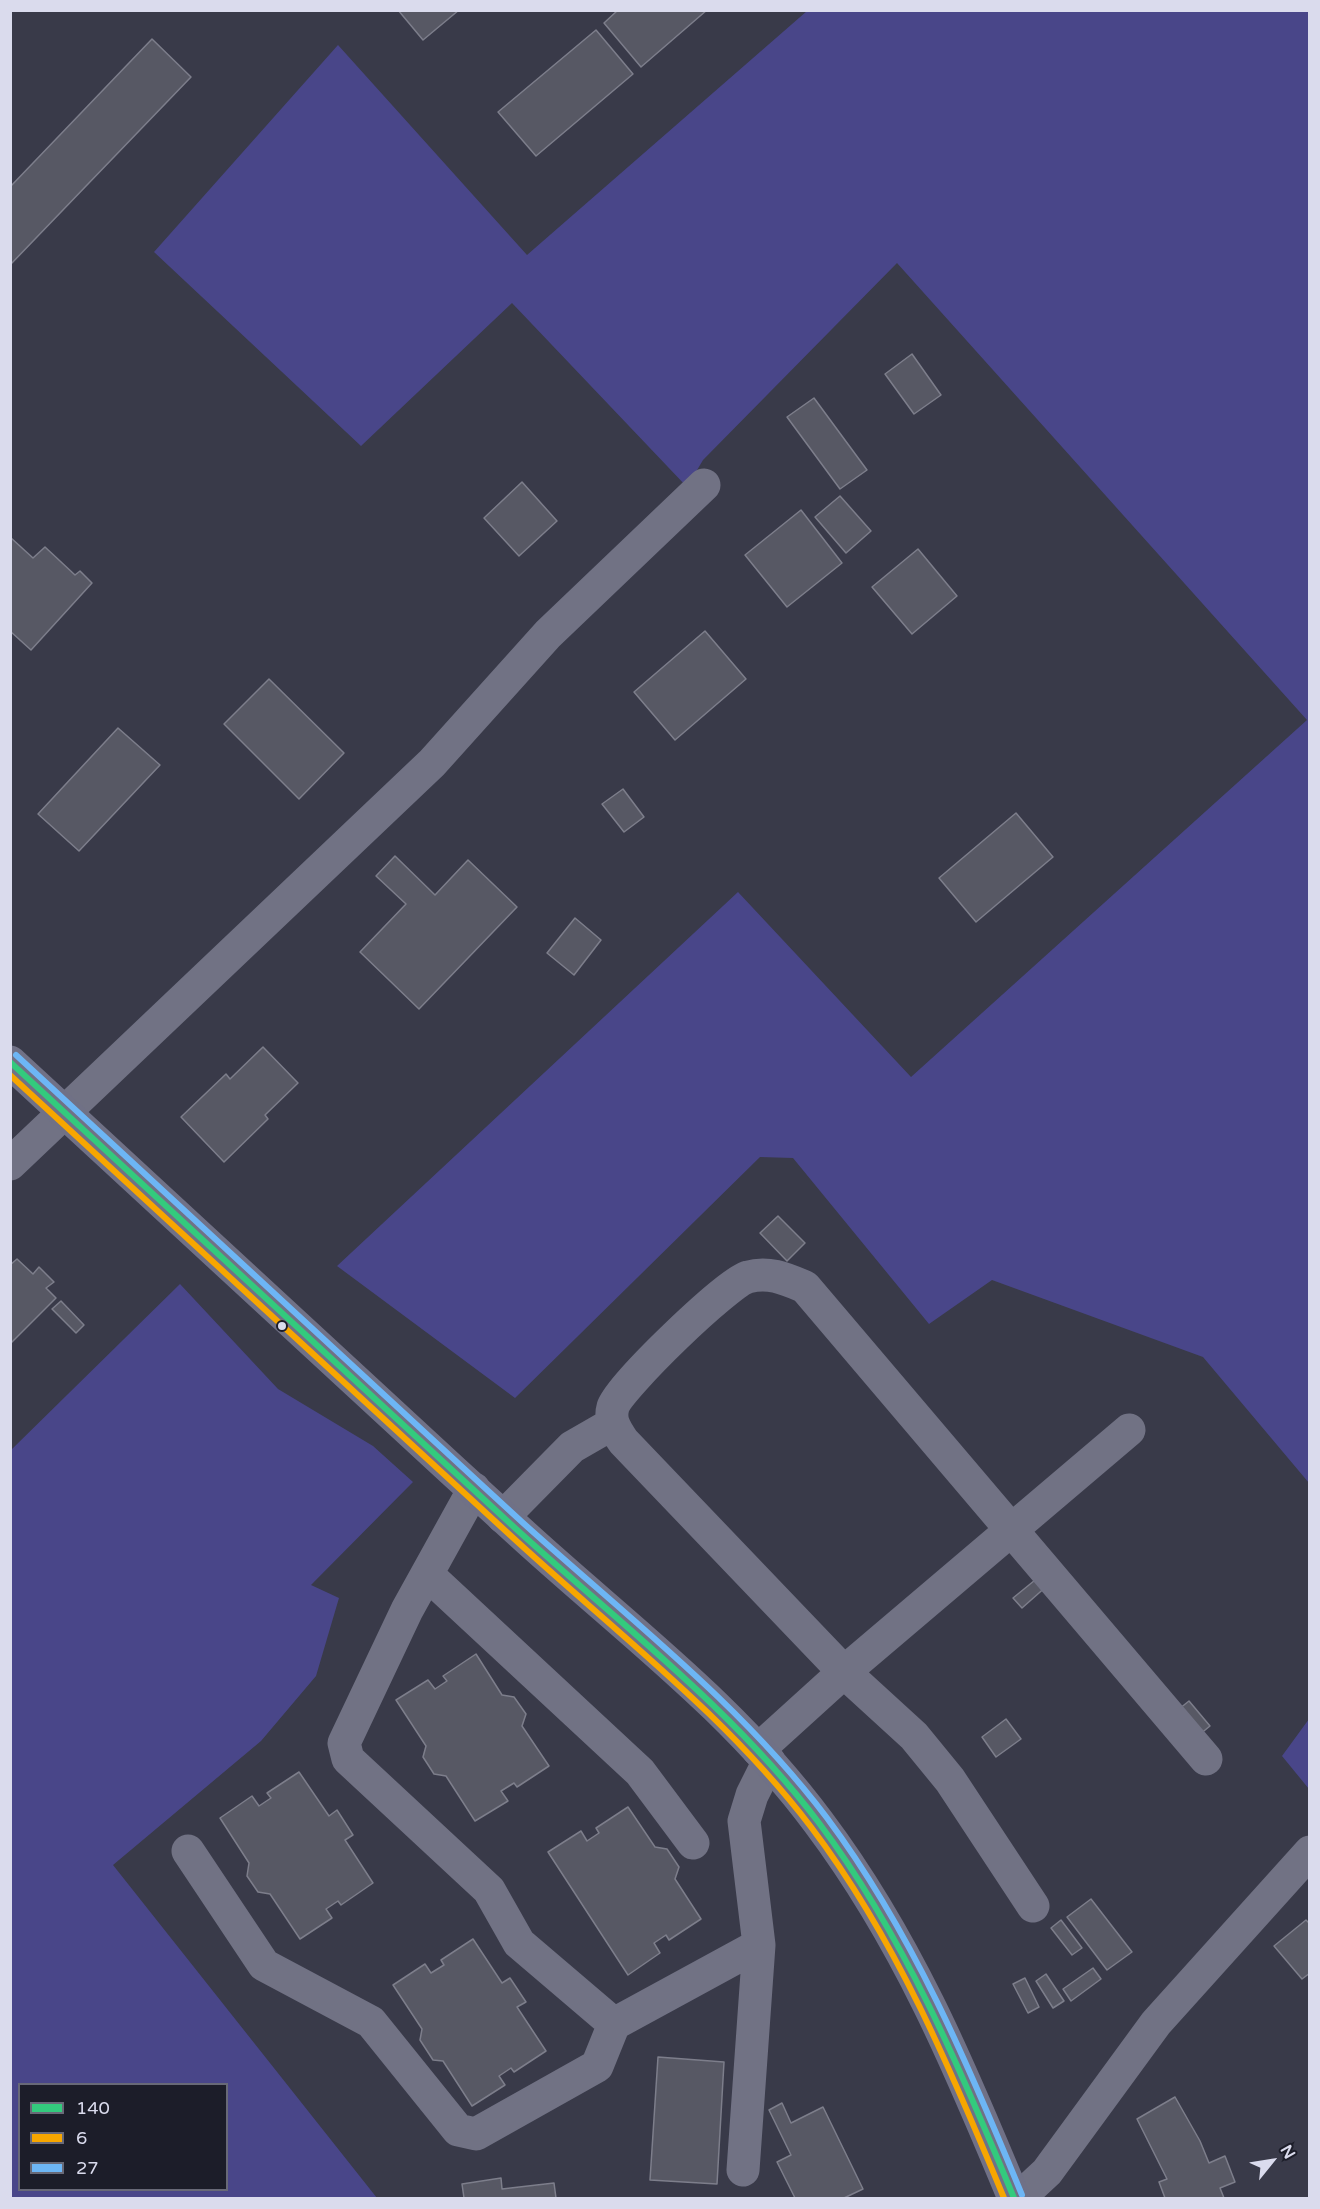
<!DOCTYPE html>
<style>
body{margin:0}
#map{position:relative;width:1320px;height:2209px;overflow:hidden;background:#393a49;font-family:"Varela Round",sans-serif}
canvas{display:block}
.frame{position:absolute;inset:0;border:12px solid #dadbed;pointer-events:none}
.legend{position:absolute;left:18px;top:2083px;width:210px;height:108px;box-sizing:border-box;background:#1c1d29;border:2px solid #686977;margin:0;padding:8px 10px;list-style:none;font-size:18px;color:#dadbed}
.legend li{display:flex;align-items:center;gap:12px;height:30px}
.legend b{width:30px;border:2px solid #686977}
.north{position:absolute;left:1242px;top:2131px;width:60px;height:60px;-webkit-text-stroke:4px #1c1d29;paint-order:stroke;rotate:60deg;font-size:16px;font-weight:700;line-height:24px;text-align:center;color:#dadbed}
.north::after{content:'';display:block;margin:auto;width:21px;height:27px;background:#dadbed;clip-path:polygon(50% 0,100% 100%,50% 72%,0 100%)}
</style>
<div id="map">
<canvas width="1320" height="2209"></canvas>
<div class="frame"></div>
<ul class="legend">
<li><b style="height:8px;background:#33ca7d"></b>140</li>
<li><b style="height:8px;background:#f7a600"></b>6</li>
<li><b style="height:8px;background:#6db6f5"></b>27</li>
</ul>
<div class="north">N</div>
</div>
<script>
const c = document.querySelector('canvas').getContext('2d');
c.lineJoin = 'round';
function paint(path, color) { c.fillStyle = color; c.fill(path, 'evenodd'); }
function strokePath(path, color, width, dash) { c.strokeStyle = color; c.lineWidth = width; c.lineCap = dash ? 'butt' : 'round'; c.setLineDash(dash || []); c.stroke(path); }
const green = new Path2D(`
 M807,11h502v1472l-106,-126 -211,-77 -63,44 -136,-166 -33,-1 -245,241 -178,-132 401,-374 173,185 396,-357 -410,-457 -194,197 -16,27 -175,-184 -151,143 -207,-194 184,-207 189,210z
 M180,1284l98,105 95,57 40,36 -102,103 28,13 -23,78 -55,65 -148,124 264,333h-366v-748zM226,2084v106h-206v-106z
 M1309,1719v70l-27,-33z`);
const building = new Path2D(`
 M398,10h61l-36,30z
 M618,10h89l-66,57 -37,-44z
 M596,30l37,44 -97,82 -38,-44z
 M152,39l39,38 -181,188v-78z
 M912,354l29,41 -27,19 -29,-40z
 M814,398l53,72 -27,19 -53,-72z
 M522,482l35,39 -38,35 -35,-38z
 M840,496l31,35 -25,22 -31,-36z
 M801,510l41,53 -55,44 -42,-52z
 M10,537l23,21 12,-11 30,28 5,-4 12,12 -61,67 -21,-19z
 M918,549l39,47 -45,38 -40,-47z
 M705,631l41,48 -71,61 -41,-48z
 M269,679l75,74 -45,46 -75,-75z
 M118,728l42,37 -81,86 -41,-37z
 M623,789l21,28 -20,15 -22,-28z
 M1016,813l37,44 -77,65 -37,-44z
 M395,856l40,39 33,-35 49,47 -98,102 -59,-57 46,-48 -30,-28z
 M575,918l26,22 -27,35 -27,-22z
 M263,1047l35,36 -33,32 3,4 -44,43 -43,-45 45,-43 4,5z
 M778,1216l27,27 -18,18 -27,-28z
 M17,1259l16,15 6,-7 15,15 -8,6 10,10 -46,46v-79z
 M61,1301l23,24 -8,8 -24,-24z
 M1040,1576l8,9 -26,23 -9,-10z
 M476,1654l26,41 12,2 12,17 -4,12 27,40 -32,21 -3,-4 -13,8 7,10 -33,20 -29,-45 -12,-2 -11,-17 3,-11 -30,-46 32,-20 7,9 12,-8 -4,-5z
 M1189,1701l21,25 -11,9 -20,-26z
 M1006,1719l15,20 -25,18 -14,-20z
 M299,1772l30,44 8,-6 16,25 -8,5 28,43 -32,22 -3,-4 -12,8 6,9 -32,21 -30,-45 -12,-2 -11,-16 2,-13 -29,-45 32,-22 7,10 12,-8 -4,-5z
 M628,1807l27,40 12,2 12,18 -4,12 26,40 -32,21 -3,-5 -12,8 6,10 -32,22 -80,-123 33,-21 6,10 12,-8 -3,-5z
 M1091,1899l41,53 -25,18 -40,-53z
 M1061,1920l21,28 -10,7 -21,-27z
 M1306,1920l4,4v49l-8,6 -28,-33z
 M473,1939l29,44 8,-5 16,24 -9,5 29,44 -32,21 -3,-4 -12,8 6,9 -33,21 -29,-45 -10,-1 -13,-20 2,-11 -29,-44 32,-21 6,9 13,-8 -3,-5z
 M1093,1968l8,11 -30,22 -8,-12z
 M1046,1974l18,27 -11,7 -17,-27z
 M1025,1978l14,29 -11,6 -15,-29z
 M658,2057l66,5 -7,122 -67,-4z
 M1175,2097l25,44 9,22 16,-7 10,26 -15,6 4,10h-59l-6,-16 8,-3 -30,-60z
 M782,2103l9,20 32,-16 40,82 -19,9h-49l-18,-36 14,-7 -22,-45z
 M501,2178l1,11 52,-6 2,15h-92l-2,-14z`);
const minor = new Path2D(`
 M10,1164l422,-401 116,-129 156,-149
 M474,1489l-67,121 -63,133 4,16 141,131 30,53 95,81
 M503,1517l69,-70 40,-23
 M428,1575l212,197 53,71
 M758,1750l86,-78 285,-242
 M188,1851l76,114 107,57 87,108 18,4 121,-68 17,-42 145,-79
 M1033,1906l-83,-126 -36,-44 -70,-64 -221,-231c-7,-11 -14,-20 -10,-34 6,-20 115,-125 135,-130 21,-6 38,2 57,10l401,472
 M743,2170l16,-225 -15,-124 8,-26 17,-34
 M1019,2198l28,-26 109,-149 154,-171`);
const major = new Path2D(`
 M10,1062c171,157 340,315 511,471 105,96 212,174 298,290 87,116 140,242 195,375`);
const bus1 = new Path2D(`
 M10,1062c169,155 336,311 505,466 104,95 218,181 304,295 85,113 141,245 195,375`);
const bus2 = new Path2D(`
 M10,1075c167,153 333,308 500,460 103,95 216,180 301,292 85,112 140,243 193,371`);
const bus3 = new Path2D(`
 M16,1055c169,156 337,312 506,467 105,95 219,182 305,296 85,114 141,246 195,377`);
const markers = [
 [282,1326,5,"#dadbed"]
];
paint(green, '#494689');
paint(building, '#575864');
strokePath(building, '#7d7e8b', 1.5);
strokePath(minor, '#717284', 33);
strokePath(major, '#707186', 33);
strokePath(bus1, '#33ca7d', 6);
strokePath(bus2, '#f7a600', 6);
strokePath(bus3, '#6db6f5', 6);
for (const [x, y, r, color] of markers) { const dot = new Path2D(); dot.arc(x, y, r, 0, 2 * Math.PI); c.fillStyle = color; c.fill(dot); strokePath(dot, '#1c1d29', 2); }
</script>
